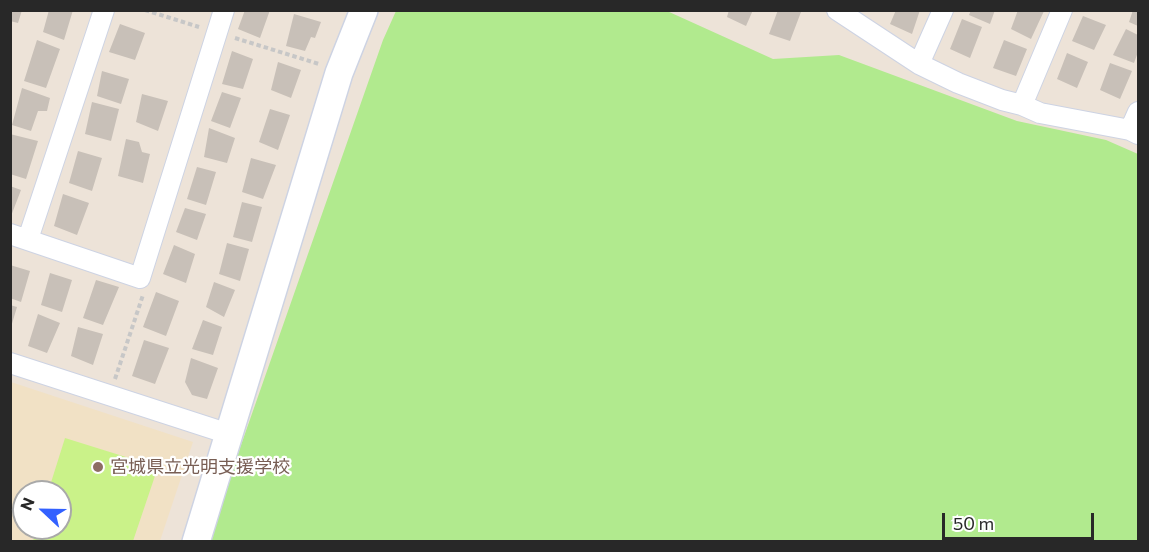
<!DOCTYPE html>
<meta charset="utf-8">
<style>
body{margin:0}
#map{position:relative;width:1149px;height:552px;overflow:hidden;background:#ede3d8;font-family:Commissioner,sans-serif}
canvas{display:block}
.frame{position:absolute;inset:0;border:12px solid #282828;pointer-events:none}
.north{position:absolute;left:12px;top:480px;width:60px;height:60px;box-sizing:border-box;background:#fff;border:2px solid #a9a9a9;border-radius:50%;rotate:292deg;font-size:16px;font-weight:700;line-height:24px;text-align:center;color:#282828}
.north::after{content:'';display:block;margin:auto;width:21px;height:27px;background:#3361ff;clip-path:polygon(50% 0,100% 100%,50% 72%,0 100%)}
.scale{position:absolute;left:942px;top:513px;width:152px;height:27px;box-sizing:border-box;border:3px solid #282828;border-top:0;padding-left:8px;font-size:18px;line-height:21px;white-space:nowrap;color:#282828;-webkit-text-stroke:4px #fff;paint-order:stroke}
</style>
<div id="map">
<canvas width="1149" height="552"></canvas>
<div class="frame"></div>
<div class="north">N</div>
<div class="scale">50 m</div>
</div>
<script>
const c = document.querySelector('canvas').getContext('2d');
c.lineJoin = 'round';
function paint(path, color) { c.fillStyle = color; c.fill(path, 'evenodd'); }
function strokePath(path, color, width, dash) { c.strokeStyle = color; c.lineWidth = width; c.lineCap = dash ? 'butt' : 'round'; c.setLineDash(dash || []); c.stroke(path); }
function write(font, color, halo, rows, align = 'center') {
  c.font = font + ' Commissioner,"Noto Sans JP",sans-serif'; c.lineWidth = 4.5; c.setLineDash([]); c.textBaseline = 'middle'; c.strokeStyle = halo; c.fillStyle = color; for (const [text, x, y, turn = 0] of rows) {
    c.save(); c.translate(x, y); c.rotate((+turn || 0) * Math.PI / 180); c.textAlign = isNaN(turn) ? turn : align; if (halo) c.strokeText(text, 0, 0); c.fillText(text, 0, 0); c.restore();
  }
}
const education = new Path2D(`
 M11,382l182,60 -33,99 -149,1zM24,492h36v36h-36z`);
const green = new Path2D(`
 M396,11h271l106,48 66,-4 178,66 89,19 32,14v387l-931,1 176,-502z`);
const pitch = new Path2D(`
 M65,438l93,29 -25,74h-100l4,-13h23v-36h-12z`);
const building = new Path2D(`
 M10,10h12l-4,13 -8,-2z
 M49,10h24l-9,30 -21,-8z
 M245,10h25l-10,28 -22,-9z
 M729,10h24l-7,16 -19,-9z
 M778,10l23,2 -11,29 -21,-7z
 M896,10h24l-8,24 -22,-10z
 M971,10h24l-5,14 -21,-9z
 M1018,10l26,1 -13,28 -20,-10z
 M1133,10h5v16l-9,-4z
 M294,14l27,8 -6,16 -4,-1 -6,14 -19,-5z
 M1083,16l23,9 -12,25 -22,-9z
 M962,19l20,8 -12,31 -20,-9z
 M120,24l25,9 -10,27 -26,-8z
 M1126,29l12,6v17l-4,11 -21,-8z
 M37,40l23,9 -14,39 -22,-7z
 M1004,40l23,9 -11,27 -23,-8z
 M232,51l21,8 -10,30 -21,-5z
 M1067,53l21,9 -11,26 -20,-9z
 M278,62l23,8 -10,28 -20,-8z
 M1110,63l22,8 -12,28 -20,-9z
 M102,71l27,8 -8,25 -24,-8z
 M22,88l28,10 -3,13h-9l-7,20 -19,-6z
 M222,92l19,6 -11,30 -19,-7z
 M142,94l26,7 -10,30 -22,-9z
 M92,102l27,7 -8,32 -26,-7z
 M270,109l20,6 -12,35 -19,-8z
 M209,128l26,10 -8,25 -23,-6z
 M10,134l28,7 -12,38 -16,-5z
 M126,139l13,3 3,10 8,2 -7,29 -25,-7z
 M78,151l24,7 -10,33 -23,-8z
 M251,158l25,7 -13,34 -21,-7z
 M197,167l19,5 -10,33 -19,-6z
 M10,186l11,4 -10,26h-1z
 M63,194l26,9 -12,32 -23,-9z
 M242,202l20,5 -10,35 -19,-5z
 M185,208l21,6 -9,26 -21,-8z
 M227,243l22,6 -9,32 -21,-7z
 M174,245l21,9 -9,29 -23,-9z
 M10,265l20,6 -9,31 -11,-4z
 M50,273l22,7 -10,32 -21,-7z
 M96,280l23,7 -16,38 -20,-7z
 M214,282l21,8 -11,27 -18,-10z
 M156,292l23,9 -13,35 -23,-9z
 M10,305l7,2 -6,20h-1z
 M38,314l22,9 -13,30 -19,-7z
 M203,320l19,7 -9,28 -21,-6z
 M78,327l25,7 -10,31 -22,-9z
 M144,340l25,8 -14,36 -23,-8z
 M191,358l27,10 -11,31 -15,-4 -7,-13z`);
const path = new Path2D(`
 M145,10l54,17
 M235,38l84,26
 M115,379l28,-84`);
const street = new Path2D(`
 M837,10l82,54 39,19 44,17 20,5 18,8 90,17 8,4
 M919,64l24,-54
 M1022,105l40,-95
 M1130,130l8,-18
 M10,234l130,44 84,-268
 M28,239l76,-229
 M10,363l219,71`);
const secondary = new Path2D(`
 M196,542l143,-469 25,-63`);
const markers = [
 [98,467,6,"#8d6e63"]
];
const educationNames = [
 ["宮城県立光明支援学校",110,467]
];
paint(education, '#f1e1c5');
paint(green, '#b1ea8e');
paint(pitch, '#caf289');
paint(building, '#c8c0b8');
strokePath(street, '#cdd3e3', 22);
strokePath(secondary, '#cdd3e3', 30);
strokePath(path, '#c7c7c7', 4, [4.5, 3]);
strokePath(street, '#fff', 20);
strokePath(secondary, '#fff', 27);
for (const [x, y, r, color] of markers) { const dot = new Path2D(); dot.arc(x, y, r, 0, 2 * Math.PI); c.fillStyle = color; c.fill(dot); strokePath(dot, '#fff', 2); }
write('18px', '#785e54', '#fff', educationNames, 'left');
</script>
